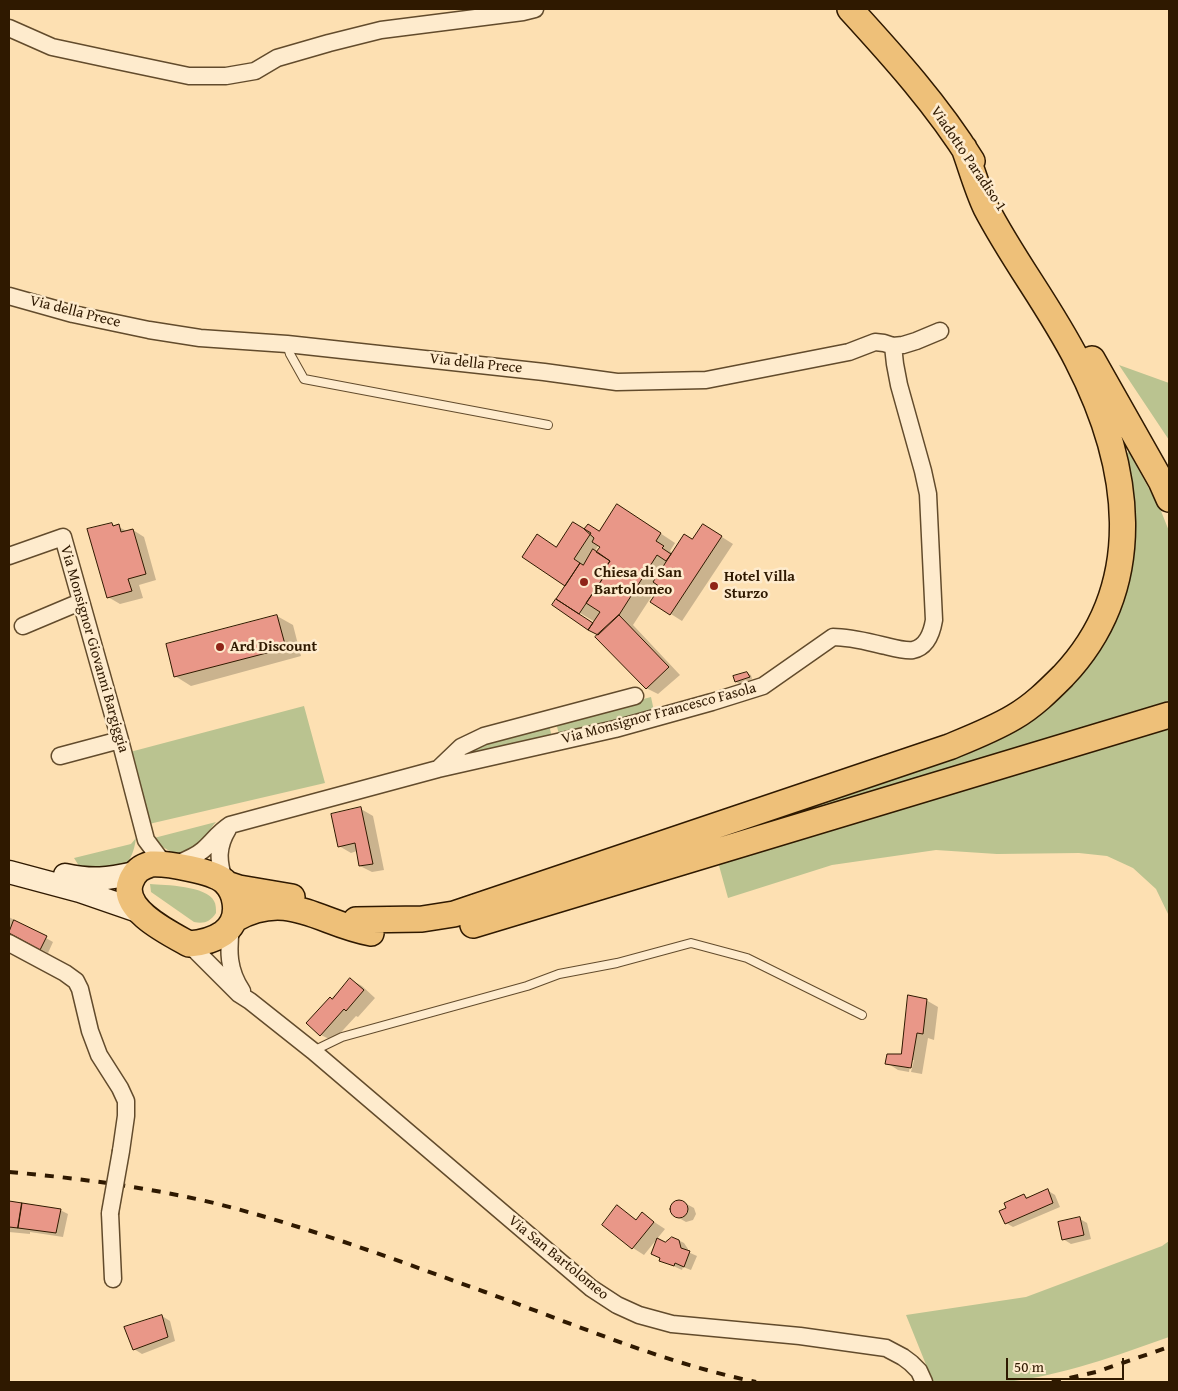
<!DOCTYPE html>
<style>
body{margin:0}
#map{position:relative;width:1178px;height:1391px;overflow:hidden;background:#fde0b2;font-family:"Gentium Book Plus",serif}
canvas{display:block}
.frame{position:absolute;inset:0;border:10px solid #2f1900;pointer-events:none}
.scale{position:absolute;left:1006px;top:1358px;width:118px;height:22px;box-sizing:border-box;border:2px solid #2f1900;border-top:0;padding-left:6px;font-size:15px;line-height:18px;white-space:nowrap;color:#2f1900;-webkit-text-stroke:4px #feebcd;paint-order:stroke}
</style>
<div id="map">
<canvas width="1178" height="1391"></canvas>
<div class="frame"></div>
<div class="scale">50 m</div>
</div>
<script>
const c = document.querySelector('canvas').getContext('2d');
c.lineJoin = 'round';
function paint(path, color) { c.fillStyle = color; c.fill(path, 'evenodd'); }
function strokePath(path, color, width, dash) { c.strokeStyle = color; c.lineWidth = width; c.lineCap = dash ? 'butt' : 'round'; c.setLineDash(dash || []); c.stroke(path); }
function write(font, color, halo, rows, align = 'center') {
  c.font = font + ' "Gentium Book Plus",serif'; c.lineWidth = 5; c.setLineDash([]); c.textBaseline = 'middle'; c.strokeStyle = halo; c.fillStyle = color; for (const [text, x, y, turn = 0] of rows) {
    c.save(); c.translate(x, y); c.rotate((+turn || 0) * Math.PI / 180); c.textAlign = isNaN(turn) ? turn : align; if (halo) c.strokeText(text, 0, 0); c.fillText(text, 0, 0); c.restore();
  }
}
const green = new Path2D(`
 M1119,365l50,18v57z
 M1129,452l32,59 8,20v171l-452,136 244,-86 134,-101 30,-197z
 M651,697l3,14 -95,24 -3,-13z
 M304,706l21,77 -176,41 -19,-72z
 M549,725l3,12 -81,16 -1,-4 17,-9z
 M1169,729v187l-13,-27 -23,-21 -26,-12 -28,-3 -82,1 -61,-4 -104,15 -104,33 -10,-36z
 M216,822c-6,6 -10,16 -17,23 -16,15 -33,8 -45,-7z
 M136,838c-5,38 -24,30 -55,31l-7,-11 57,-14z
 M150,884c15,1 57,2 64,17 2,3 2,8 2,12 -6,9 -12,11 -22,9l-43,-30z
 M1169,1241v96c-53,19 -106,38 -162,45 -25,3 -52,0 -77,0l1,-5 -25,-62 120,-18 136,-51z`);
const shadow = new Path2D(`
 M633,515l42,28 -5,8 3,2 20,-12 21,-9 19,12 -51,77 -30,-19 10,-15 -3,-2 -26,40 47,50 -22,19 -12,-6 -46,-53 -46,-30 13,-20 -10,-37 28,-18 15,2zM599,545l2,1 -4,7 -3,-1zM588,597l2,1 -10,15 15,9 -2,3 -17,-12z
 M112,524l17,8 4,-2 11,7 12,43 -17,5 4,13 -23,6 -12,-7z
 M277,616l16,9 8,31 -110,30 -16,-10z
 M747,673l4,2 1,4 -12,5 -4,-2 -1,-5z
 M361,809l12,7 11,54 -12,2 -12,-6 -3,-15 -6,2 -12,-7z
 M9,917l44,25 -5,11 -39,-20z
 M350,979l12,7 13,12 -17,19 -2,-1 -23,25 -12,-6 -13,-12z
 M926,1000l12,7 -4,33 -6,-2 -6,36 -11,-2 3,-12h-3l-2,12 -11,-2 -11,-7 15,-8z
 M1047,1190l8,5 5,12 -47,20 -7,-4 18,-27 5,2z
 M679,1200l15,8 2,6 -3,6 -7,2 -14,-8 -2,-6 3,-6z
 M9,1202l51,8 8,4 -5,23 -33,-5v2l-21,-2z
 M617,1207l20,13 5,-6 23,15 -21,26 -11,-7 -30,-23z
 M1080,1219l7,4 4,16 -20,5 -8,-5z
 M676,1239l8,4 4,6v3l9,4 -6,14 -8,-3 -1,3 -22,-10 6,-17 3,-3z
 M162,1316l8,5 5,20 -33,13 -8,-5z`);
const building = new Path2D(`
 M617,504l44,29 -5,8 8,5 -2,2 9,6 -5,7 -9,-6 -38,60 -21,20 -10,-5 12,-18 -14,-9 17,-25 -3,-2 10,-15 -14,-9 4,-5 -8,-5 2,-4 -10,-9 4,-5 11,7z
 M573,522l18,11 -17,26 6,4 -15,23 -43,-29 15,-23 19,13z
 M112,523l1,3 6,-2 2,8 12,-3 13,45 -18,5 4,12 -25,7 -20,-69z
 M703,524l19,12 -52,79 -20,-13 10,-15 -7,-5 31,-48 8,5z
 M593,549l17,12 -10,15 3,2 -24,36 -23,-15 24,-36 3,2z
 M556,599l37,24 -5,7 -36,-25z
 M277,615l9,33 -112,29 -8,-33z
 M619,615l50,52 -23,22 -51,-52z
 M747,672l3,5 -15,5 -2,-6z
 M361,807l12,57 -14,2 -4,-23 -17,4 -7,-33z
 M14,920l33,16 -7,14 -31,-17z
 M350,978l14,12 -18,21 -2,-2 -24,27 -14,-13 24,-26 2,2z
 M908,995l19,4 -4,35 -6,-1 -6,35 -26,-4 2,-10h14z
 M1048,1189l5,14 -48,21 -6,-13 7,-3 -2,-5 20,-9 2,4z
 M670 1209a9 9 0 1 1 18 0a9 9 0 1 1-18 0Z
 M9,1201l13,2 -4,25 -9,-1z
 M22,1203l39,6 -5,24 -38,-5z
 M617,1205l19,15 6,-8 12,10 -22,27 -30,-24z
 M1080,1217l4,18 -22,5 -4,-18z
 M672,1237l7,3 2,8 9,3 -6,16 -9,-4 -1,3 -15,-5 1,-3 -9,-4 6,-16 8,4z
 M162,1315l6,22 -35,13 -9,-23z`);
const service = new Path2D(`
 M287,344l3,10 14,25 244,46
 M313,1051l29,-14 185,-51 32,-12 58,-11 74,-20 56,15 115,57`);
const minor = new Path2D(`
 M9,28l43,19 56,12 81,17h37l29,-5 22,-13 52,-15 52,-13 142,-18 12,-3
 M9,296l64,18 76,16 51,8 87,6 257,28 73,10 89,-2 143,-28 26,-10 9,1 9,3 10,-1 13,-4 24,-10
 M9,556l54,-19 57,203 26,100 18,24
 M23,626l57,-24
 M60,756l60,-16
 M438,769l23,-22 23,-11 151,-40
 M174,865c10,-4 21,-8 29,-15 10,-9 15,-17 27,-25l208,-56 177,-40 97,-27 51,-16 70,-49c18,0 35,5 53,9 8,2 19,5 27,4 14,-3 19,-18 21,-30l-6,-126 -5,-23 -24,-86 -4,-21 -2,-18
 M224,880c-6,-19 -7,-33 4,-51
 M231,927c-3,24 -3,43 11,64
 M9,943l56,30 11,8 4,8 10,42 9,24 21,33 6,13v15l-5,35
 M189,944l50,50 11,7 63,50 278,237 26,17 22,10 33,9 128,12 86,12 17,9 8,6 8,8 5,11
 M110,1213l3,66`);
const secondary = new Path2D(`
 M9,872l71,19 58,20
 M65,875c28,6 42,4 70,-2`);
const primary = new Path2D(`
 M850,9c43,47 88,97 122,152
 M1092,359l69,122 8,18
 M151,864c15,-1 63,7 74,18 5,5 9,13 10,20 5,30 -22,40 -46,42 -20,-11 -70,-35 -58,-63 4,-10 10,-14 20,-17z
 M227,884l12,4 53,9
 M235,919c54,-30 85,5 136,14
 M356,920l66,-1 32,-5 495,-167c22,-9 45,-18 65,-30 19,-11 34,-26 49,-41 87,-92 67,-213 14,-316 -27,-53 -64,-100 -91,-152 -9,-19 -15,-41 -22,-60
 M473,925l696,-210`);
const rail = new Path2D(`
 M9,1172c69,6 137,15 205,31 92,23 182,57 271,89 89,32 179,71 271,90
 M1052,1382l44,-10 73,-25`);
const minorBridge = new Path2D(`
 M110,1213l11,-62`);
const markers = [
 [584,582,5,"#8f2418"],
 [714,586,5,"#8f2418"],
 [220,647,5,"#8f2418"]
];
const streetNames = [
 ["Viadotto Paradiso 1",968,159,56],
 ["Via della Prece",75,312,14],
 ["Via della Prece",476,364,6],
 ["Via Monsignor Giovanni Bargiggia",94,649,74],
 ["Via Monsignor Francesco Fasola",659,714,-15],
 ["Via San Bartolomeo",558,1258,39]
];
const poiNames = [
 ["Chiesa di San",594,573],
 ["Bartolomeo",594,590],
 ["Hotel Villa",724,577],
 ["Sturzo",724,594],
 ["Ard Discount",230,647]
];
paint(green, '#bac390');
paint(shadow, '#0003');
paint(building, '#e99788');
strokePath(building, '#2f1900', 1);
strokePath(service, '#624b2c', 10);
strokePath(minor, '#624b2c', 19);
strokePath(secondary, '#2f1900', 25);
strokePath(primary, '#2f1900', 28);
strokePath(service, '#feebcd', 8);
strokePath(minor, '#feebcd', 16);
strokePath(secondary, '#feebcd', 22);
strokePath(primary, '#eec079', 25);
strokePath(rail, '#2f1900', 4, [9, 9]);
strokePath(minorBridge, '#624b2c', 19, []);
strokePath(minorBridge, '#feebcd', 16);
for (const [x, y, r, color] of markers) { const dot = new Path2D(); dot.arc(x, y, r, 0, 2 * Math.PI); c.fillStyle = color; c.fill(dot); strokePath(dot, '#feebcd', 2); }
write('15px', '#2f1900', '#feebcd', streetNames);
write('bold 15px', '#2f1900', '#feebcd', poiNames, 'left');
</script>
